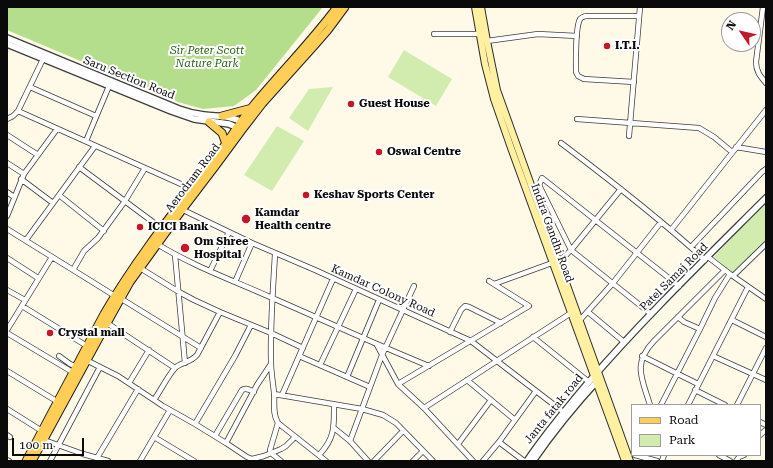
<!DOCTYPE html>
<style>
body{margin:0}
#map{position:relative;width:773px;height:468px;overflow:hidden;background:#fff9e7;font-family:"Roboto Serif",serif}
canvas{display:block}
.frame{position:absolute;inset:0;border:8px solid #0a0a0a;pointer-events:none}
.legend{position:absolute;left:631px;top:404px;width:130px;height:52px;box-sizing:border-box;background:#fff;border:1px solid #9d9d9d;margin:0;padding:5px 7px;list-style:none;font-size:12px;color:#0a0a0a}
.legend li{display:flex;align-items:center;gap:8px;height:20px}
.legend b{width:20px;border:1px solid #9d9d9d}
.north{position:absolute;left:721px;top:12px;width:40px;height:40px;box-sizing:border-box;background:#fff;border:1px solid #9d9d9d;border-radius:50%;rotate:304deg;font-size:11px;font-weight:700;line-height:16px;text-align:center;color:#0a0a0a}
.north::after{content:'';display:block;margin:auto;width:14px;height:18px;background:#c41828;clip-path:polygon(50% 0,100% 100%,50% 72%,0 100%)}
.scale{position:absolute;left:12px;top:438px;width:72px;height:18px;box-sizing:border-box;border:2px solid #0a0a0a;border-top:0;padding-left:5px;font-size:12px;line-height:14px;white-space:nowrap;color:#0a0a0a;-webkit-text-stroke:3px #fff;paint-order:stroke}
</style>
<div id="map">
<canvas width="773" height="468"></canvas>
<div class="frame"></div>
<ul class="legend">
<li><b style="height:5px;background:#ffce57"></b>Road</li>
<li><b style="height:11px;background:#d1ecae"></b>Park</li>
</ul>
<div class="north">N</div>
<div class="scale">100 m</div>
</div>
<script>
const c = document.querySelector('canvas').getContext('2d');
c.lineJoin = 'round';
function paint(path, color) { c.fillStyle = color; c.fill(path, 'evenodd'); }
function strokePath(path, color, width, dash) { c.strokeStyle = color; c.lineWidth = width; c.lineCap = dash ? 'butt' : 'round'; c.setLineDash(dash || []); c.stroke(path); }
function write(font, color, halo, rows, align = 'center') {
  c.font = font + ' "Roboto Serif",serif'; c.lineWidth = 4; c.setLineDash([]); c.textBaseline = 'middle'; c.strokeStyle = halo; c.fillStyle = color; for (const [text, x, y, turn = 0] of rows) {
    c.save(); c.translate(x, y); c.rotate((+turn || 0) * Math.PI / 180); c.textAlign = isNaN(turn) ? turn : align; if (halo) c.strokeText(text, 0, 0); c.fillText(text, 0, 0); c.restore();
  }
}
const green = new Path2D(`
 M404,50l48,29 -16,27 -48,-29z
 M333,87l-25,44 -19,-13 20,-29z
 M277,126l27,15 -32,50 -28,-16z
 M766,200v41l-32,33 -20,-17z`);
const forest = new Path2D(`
 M7,7h316l-67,83 -22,16 -31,3 -25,-7 -171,-72z`);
const minor = new Path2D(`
 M763,7l-7,55c0,9 4,14 10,21
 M434,34h46
 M487,41l51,-7 39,2
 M634,82l-50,-3 -6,-3 -2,-4c0,-11 -1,-44 4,-53 2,-2 3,-2 6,-3h53
 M30,87l66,29
 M18,111l174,78
 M7,119l6,-3 5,-5 26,-54
 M577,119l122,9 15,9 18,15
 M7,135l31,20
 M629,136l11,-129
 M86,141l23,-55
 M561,143c49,37 98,75 144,117
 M736,147l30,5
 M7,163l17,11
 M79,167l82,61
 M21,179l32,24
 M7,192l7,5
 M59,195l45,36
 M181,209l71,34 63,27 156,71 95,73
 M7,216l17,-42 33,-45
 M7,229l108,67
 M671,230l95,-120
 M26,240l69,-94
 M157,244c36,22 75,36 113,53 53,23 105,47 159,69
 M691,247l71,-75 4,-3
 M275,254c-2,36 -5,72 -4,108 0,10 2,20 3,31 1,10 -2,20 4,30l48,38
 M175,255l10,108
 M708,257l22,17 36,25
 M7,258l31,20
 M559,262l12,-12 50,-61
 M140,268l39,24 15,8 26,12 51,21 32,15
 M73,270l11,-19 14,-13 27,-37 20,-33
 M210,271l19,-39
 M733,276l33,-32
 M235,282l17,-39
 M494,284l58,-21
 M7,290l18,10
 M120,298l81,50
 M22,306l65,40
 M588,312l36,30
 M651,314l-80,-64 -32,-65 3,-7 137,108
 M678,317l6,5 16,7
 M580,320l33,-37 48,-61
 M732,320l34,17
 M107,323l68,45
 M7,330l45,-73
 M450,332l11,-22 4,-4 4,1 32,16
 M7,333l67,40
 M533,337l56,45
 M377,345l21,39 26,24 49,53
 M59,356l11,8 7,3
 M299,356l71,31
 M642,356l56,28
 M713,356l53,24
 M86,360l32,16 45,30 32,18 31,19 21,14 5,2 12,-3 17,-7 5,-3 9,-9
 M320,365l36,-76
 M7,371l51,31
 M347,377l32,-77
 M467,380l48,40
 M129,383l20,-33
 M398,384l131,-78 -40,-25
 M695,390l30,15
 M274,394l88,15 21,6 13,8 37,38
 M282,395l51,-116
 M154,400c7,-10 13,-23 21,-32 6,-6 15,-5 22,-13l23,-43
 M650,405c-8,-27 -18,-41 4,-64l71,-71
 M661,405l39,-76 15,-31 15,-24
 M688,405l60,-118
 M737,405l29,-57
 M424,408l147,-95
 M7,409l35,22
 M760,422l6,3
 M278,423l-8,27 1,3 10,8
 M195,424l40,-68 16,-31
 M334,428l16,13 18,20
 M7,435l3,2
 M760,435l6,-5
 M215,436l27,-46c4,-3 8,0 12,2
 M154,437l40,24
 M44,440l39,14 25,7
 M350,441l32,-86 32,-69
 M499,442l25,19
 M226,443l31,-58 14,-21
 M458,444l33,-44
 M319,455c16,-17 15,-28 15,-50
 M635,455l22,6
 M719,455l11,6
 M97,458l41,-69
 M7,460l2,1
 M50,461l50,-94
 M140,461l30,-51
 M374,461l29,-30
 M413,461l10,-10
 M483,461l16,-19 37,-51
 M662,461l2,-6
 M736,461l3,-4 5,-2`);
const tertiary = new Path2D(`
 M7,38l172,71c8,3 17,5 25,6 16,2 25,0 40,8
 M7,44l164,67 23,8 35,5 11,5
 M527,461c18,-27 39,-52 60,-77 56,-65 118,-125 179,-186
 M533,461c20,-29 42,-56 66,-82`);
const secondary = new Path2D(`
 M475,7l10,57 9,35 17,49 114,313
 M481,7l6,34 10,49 133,371`);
const primary = new Path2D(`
 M222,116l30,-8
 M209,122l13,11 4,11
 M26,461l78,-147c32,-55 72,-105 111,-156 13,-16 24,-35 37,-51 28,-34 59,-65 85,-100
 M32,461l80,-147 18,-32 52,-72 35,-46 25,-34 20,-26 53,-59 13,-15 17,-23`);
const markers = [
 [607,46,4,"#c41828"],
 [351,104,4,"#c41828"],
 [379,152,4,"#c41828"],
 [306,195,4,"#c41828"],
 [246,219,5,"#c41828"],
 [140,227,4,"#c41828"],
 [185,248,5,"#c41828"],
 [50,333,4,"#c41828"]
];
const poiNames = [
 ["I.T.I.",615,46],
 ["Guest House",359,104],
 ["Oswal Centre",387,152],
 ["Keshav Sports Center",314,195],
 ["Kamdar",255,213],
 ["Health centre",255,226],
 ["ICICI Bank",148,227],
 ["Om Shree",194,242],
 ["Hospital",194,255],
 ["Crystal mall",58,333]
];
const parkNames = [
 ["Sir Peter Scott",207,51],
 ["Nature Park",207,64]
];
const streetNames = [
 ["Saru Section Road",129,78,22],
 ["Aerodram Road",193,178,-53],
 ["Indira Gandhi Road",552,233,70],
 ["Patel Samaj Road",674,277,-45],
 ["Kamdar Colony Road",383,291,24],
 ["Janta fatak road",554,409,-51]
];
paint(green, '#d1ecae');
paint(forest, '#b5de8c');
strokePath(minor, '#3d3d3d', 6);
strokePath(tertiary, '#3d3d3d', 8);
strokePath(secondary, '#2c2c2c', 8);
strokePath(primary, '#1b1b1b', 9);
strokePath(minor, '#fff', 4.5);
strokePath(tertiary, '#fff', 5.5);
strokePath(secondary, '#fff0a2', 6);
strokePath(primary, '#ffce57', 7);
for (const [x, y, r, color] of markers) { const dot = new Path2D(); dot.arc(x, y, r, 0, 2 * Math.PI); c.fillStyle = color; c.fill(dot); strokePath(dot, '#fff', 1.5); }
write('bold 11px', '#0a0a0a', '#fff', poiNames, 'left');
write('italic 11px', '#2a6516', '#fff', parkNames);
write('11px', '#0a0a0a', '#fff', streetNames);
</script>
